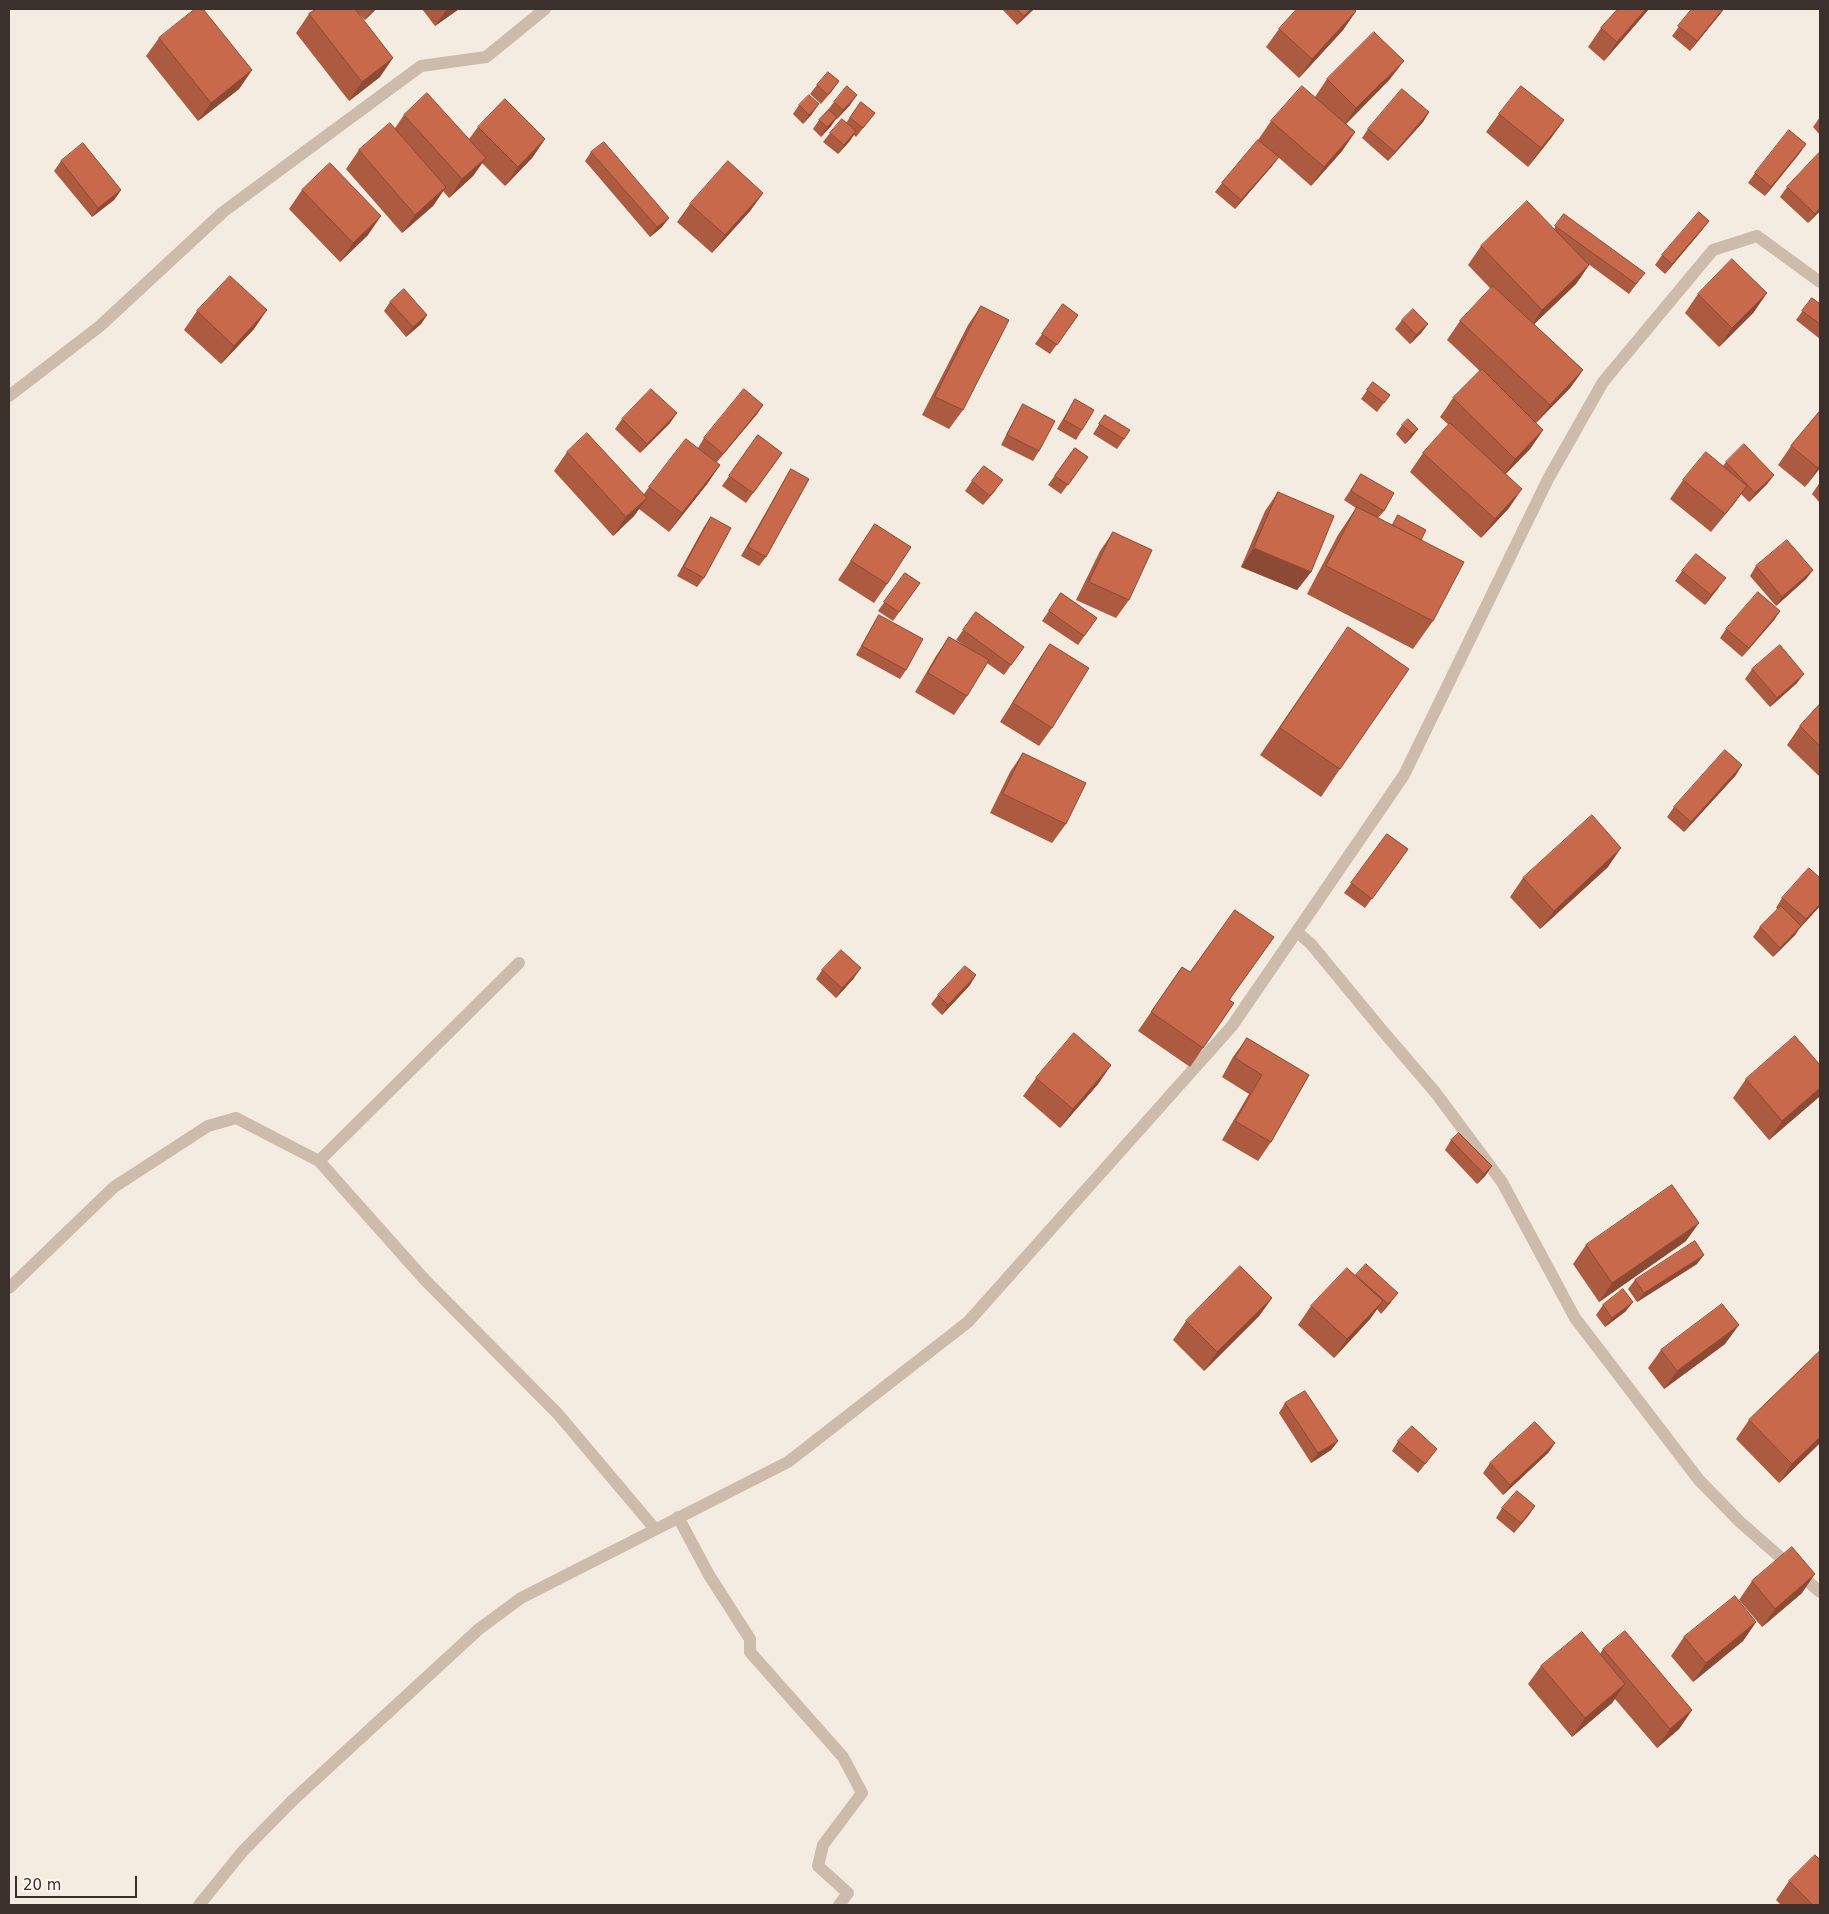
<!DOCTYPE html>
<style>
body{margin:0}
#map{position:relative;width:1829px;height:1914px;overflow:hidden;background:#f4ebe1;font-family:"DejaVu Sans",sans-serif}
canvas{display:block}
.frame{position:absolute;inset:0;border:10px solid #3b302b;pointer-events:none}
.scale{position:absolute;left:15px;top:1876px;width:122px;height:22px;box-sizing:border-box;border:2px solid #3b302b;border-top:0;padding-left:6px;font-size:15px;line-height:18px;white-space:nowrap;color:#3b302b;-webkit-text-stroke:4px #fbf5ee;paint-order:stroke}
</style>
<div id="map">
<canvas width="1829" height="1914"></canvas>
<div class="frame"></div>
<div class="scale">20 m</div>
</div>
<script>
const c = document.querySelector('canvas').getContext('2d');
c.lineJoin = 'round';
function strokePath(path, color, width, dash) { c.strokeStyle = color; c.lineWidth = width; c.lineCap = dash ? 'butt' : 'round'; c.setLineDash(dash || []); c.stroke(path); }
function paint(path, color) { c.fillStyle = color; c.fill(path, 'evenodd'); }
const minor = new Path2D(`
 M9,396l91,-70 123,-114 198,-146 65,-9 59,-48
 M1297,932l14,12 70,85 54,63 67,90 73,136 124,162 41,42 80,70
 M319,1161l200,-198
 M9,1288l105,-101 94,-61 28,-8 83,43 106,119 133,134 97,115
 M678,1517l31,58 41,64v13l93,105 19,36 -39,52 -5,21 30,27 -9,12
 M199,1905l44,-54 49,-50 187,-172 42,-31 267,-136 180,-140 264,-296 172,-251 144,-296 55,-97 110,-132 44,-14 63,46`);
const wall = new Path2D(`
 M316,9h60l-11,11 -7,-7 22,64 -31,24 -53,-68 13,-19z
 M422,9h37l-24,17z
 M1002,9h32l-17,16z
 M1618,9h31l-45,52 -16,-14 13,-19z
 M1692,9h32l-34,42 -18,-15z
 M1356,11l-13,19 -44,48 -33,-31 13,-18z
 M159,38l93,32 -13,19 -41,32 -52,-65z
 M1327,79h63l-44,45 9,8 -13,19 -31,35 -33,-29 -6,9 -37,43 -20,-17 7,-9 36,-43 13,-19 44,-24z
 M839,81l-18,23 -11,-10 7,-9z
 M834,102l16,3 -13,14h-1l-5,7 -10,11 -8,-8 6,-9 8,-9z
 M861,102l14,11 -19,24 -2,-2 -16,19 -15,-12 7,-9 16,-10z
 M799,105l13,9 -9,10 -10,-10z
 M1429,112l-6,10 -35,39 -26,-23 6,-9z
 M1499,114l65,6 -13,18 -23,29 -42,-35z
 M404,115l65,24 9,-12 67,12 -13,19 -27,28 -23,-23 -9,13 -24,22 -6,-7 -10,15 -31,27 -56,-64 13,-19 36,-22z
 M1820,117v18l-7,-8z
 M1806,144l-7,10 -34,42 -17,-13 7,-10z
 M591,152l71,75 -12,10 -65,-76z
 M1820,154v57l-12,12 -28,-26 7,-10z
 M61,161l60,29 -7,10 -22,17 -38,-46z
 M302,190l66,45 -28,27 -51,-53z
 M763,193l-13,18 -38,42 -35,-31 13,-18z
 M1564,214l74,68 -9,12 -42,-31 2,2 -13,19 -42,40 49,46 -13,18 -34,35 7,7 -13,19 -25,25 4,34 -28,30 -71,-66 13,-19 26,-28 -9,-8 13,-19 27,-27 -33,-31 13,-19 31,-32 -23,-24 13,-19 73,-17z
 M1709,221l-7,9 -37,44 -10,-9 7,-10z
 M1698,294l56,18 -35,35 -34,-34z
 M1812,298l8,6v35l-24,-19z
 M390,302l37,13 -6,9 -15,13 -22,-26z
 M1063,304l15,11 -28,39 -15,-10z
 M981,306l-18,104 -14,19 -27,-14 46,-90z
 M197,311l57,18 -33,35 -37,-34z
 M1402,320l26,4 -7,9 -11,11 -15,-15z
 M1373,382l17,13 -13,17 -16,-13z
 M1075,399l7,31 -6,10 -19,-11z
 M1023,404l16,47 -6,10 -32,-16 16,-31z
 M763,405l-6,9 -41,49 4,2 -13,19 -38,48 -30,-23 -5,7 -21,20 -59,-65 13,-19 77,42 5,-7 49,-39 6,-10z
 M1820,411v57l-15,19 -27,-22 13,-19z
 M1105,415l19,24 -7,10 -24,-15z
 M622,419l48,4 -30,30 -25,-24z
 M1402,425l16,4 -7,9 -6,6 -9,-10z
 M758,435l24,18 -36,50 -24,-17z
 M1075,448l13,9 -27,37 -13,-9z
 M1726,462l48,13 -7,9 -18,18 -8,-8 -30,38 -41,-33 13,-19 40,-14z
 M791,469l-25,88 -7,9 -18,-10 44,-77z
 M1361,474l23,37 -6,7 14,7 6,-10 23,25 12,81 -20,28 -106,-55 31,-59 18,-27 -12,-8z
 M972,481l24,9 -13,15 -18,-14z
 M1820,482v21l-8,-9z
 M1278,492l33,80 -14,18 -56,-23 24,-56z
 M711,517l-7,61 -7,9 -20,-11 27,-49z
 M875,524l12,60 -13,19 -36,-23z
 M1113,532l16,68 -13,18 -40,-18 24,-49z
 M1756,566l57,4 -7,9 -30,27 -26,-30z
 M1682,571l37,16 -14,18 -30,-24z
 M905,573l15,10 -27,38 -15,-10z
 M1061,593l36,25 -19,27 -36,-24z
 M1780,611l-6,9 -32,37 -22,-19 6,-9z
 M976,612l48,35 -20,28 -17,-12 -20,33 -13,19 -39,-23 21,-36 13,-19 15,8 -8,-5z
 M879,615l27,55 -6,9 -44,-24 17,-30z
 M1050,644l2,84 -13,18 -39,-24 37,-59z
 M1329,655l11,114 -19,28 -61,-42z
 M1752,669l45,14 -27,24 -25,-28z
 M1820,704v73l-33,-32 13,-19z
 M1023,753l43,71 -14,19 -62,-30 20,-41z
 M1736,775l-52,57 -17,-15 7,-10z
 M1387,834l21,15 -43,59 -21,-15z
 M1608,867l-68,62 -30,-32 13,-19z
 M1782,898l38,8 -21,23 -4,6 -22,22 -20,-20 7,-10 18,-18 -2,-1z
 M1274,937l-45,63 5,3 -44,64 -52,-36 44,-64 8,5z
 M822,970l32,8 -18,20 -20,-19z
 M970,985l-28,30 -11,-11 7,-9z
 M1247,1038l62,37 -38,67 -13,19 -36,-21 27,-46 -27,-17 11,-20z
 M1111,1065l-13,19 -38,44 -37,-32 13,-18z
 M1746,1079l73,18 -50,43 -36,-42z
 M1451,1140l41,26 -7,10 -8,8 -32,-34z
 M1686,1241l-87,61 -26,-38 13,-19z
 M1697,1264l-60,38 -9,-13 7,-9z
 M1356,1276l35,26 -10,12 -4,-5 -7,10 -36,39 -36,-33 13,-19z
 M1272,1298l-13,18 -55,55 -31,-31 13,-19z
 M1603,1305l23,6 -21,16 -9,-12z
 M1725,1344l-61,45 -16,-21 13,-18z
 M1820,1351v92l-41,40 -43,-44 13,-19z
 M1285,1403l53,38 -7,9 -20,13 -32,-50z
 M1398,1441l32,17 -12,15 -26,-22z
 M1555,1443l-7,10 -45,42 -20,-22 7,-10z
 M1535,1506l-21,27 -18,-15 6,-10z
 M1752,1581l50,12 -40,34 -23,-27z
 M1756,1622l-13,19 -50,41 -22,-26 13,-19z
 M1603,1649l89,61 -13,19 -22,19 -42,-49 -3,4 -40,34 -44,-53 13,-18 59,-12z
 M1789,1881l31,24h-39l-5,-5z`);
const shadedWall = new Path2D(`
 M374,9h2l-11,11 7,-10z
 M447,9h12l-24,17z
 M1031,9h3l-17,16 7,-9z
 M1646,9h3l-45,52 13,-19z
 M1723,9l-2,4 -31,38 7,-10z
 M1356,11l-13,19 -44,48 13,-19z
 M393,58l-13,19 -31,24 13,-19z
 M1404,61l-14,18 -47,48 13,-19z
 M252,70l-13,19 -41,32 13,-18z
 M839,81l-7,10 -11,13 7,-9z
 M857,95l-7,10 -13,14 6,-9z
 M819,104l-7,10 -9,10 6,-9z
 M1429,112l-6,10 -35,39 7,-9z
 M837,117l-6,9 -10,11 6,-10z
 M1564,120l-13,18 -23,29 13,-19z
 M856,131l-6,10 -12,13 6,-9z
 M1355,132l-13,19 -31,35 13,-19z
 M545,139l-13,19 -27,28 13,-19z
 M1806,144l-7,10 -34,42 6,-9z
 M1279,157l-7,9 -37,43 6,-9z
 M486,158l-13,18 -24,22 13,-19z
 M446,187l-13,19 -31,27 13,-18z
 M121,190l-7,10 -22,17 6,-9z
 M763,193l-13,18 -38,42 13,-18z
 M1820,208v3l-12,12 7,-9z
 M381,216l-13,19 -28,27 13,-19z
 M669,218l-7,9 -12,10 7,-10z
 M1709,221l-7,9 -37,44 7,-10z
 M1589,265l-13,19 -47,45 13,-19z
 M1767,293l-13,19 -35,35 13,-19z
 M267,310l-13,19 -33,35 13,-18z
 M427,315l-6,9 -15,13 7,-10z
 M1428,324l-7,9 -11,11 6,-9z
 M1583,370l-13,18 -34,35 14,-18z
 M763,405l-6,9 -41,49 7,-9z
 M677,413l-7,10 -30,30 7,-9z
 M1418,429l-7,9 -6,6 7,-10z
 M1543,430l-13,19 -28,29 13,-19z
 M720,465l-13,19 -38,48 13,-19z
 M1820,465v3l-15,19 13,-19z
 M1774,475l-7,9 -18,18 6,-9z
 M1747,486l-13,18 -23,28 14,-18z
 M1522,489l-13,19 -28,30 14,-19z
 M647,498l-13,18 -21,20 13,-19z
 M1254,548l57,24 -14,18 -56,-23z
 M1813,570l-7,9 -30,27 6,-9z
 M1726,578l-21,27 6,-10z
 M1780,611l-6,9 -32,37 7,-9z
 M1804,674l-7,9 -27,24 7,-9z
 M1742,765l-6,10 -52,57 7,-10z
 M1621,848l-13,19 -68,62 14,-18z
 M1820,904v2l-21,23 7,-10z
 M1801,926l-6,9 -22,22 7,-9z
 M861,968l-7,10 -18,20 6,-10z
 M976,975l-6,10 -28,30 6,-10z
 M1111,1065l-13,19 -38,44 13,-19z
 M1820,1088v6l-1,3 -50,43 13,-19z
 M1492,1166l-7,10 -8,8 7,-10z
 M1699,1223l-13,18 -87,61 13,-19z
 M1704,1255l-7,9 -60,38 7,-9z
 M1398,1293l-7,9 -10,12 7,-10z
 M1272,1298l-13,18 -55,55 13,-19z
 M1383,1301l-13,18 -36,39 13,-19z
 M1633,1302l-7,9 -21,16 7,-9z
 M1739,1325l-14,19 -61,45 13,-18z
 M1820,1437v6l-41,40 13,-19z
 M1338,1441l-7,9 -20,13 7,-10z
 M1555,1443l-7,10 -45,42 7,-10z
 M1535,1506l-6,9 -15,18 7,-10z
 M1815,1574l-13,19 -40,34 13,-18z
 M1756,1622l-13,19 -50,41 13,-19z
 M1625,1684l-13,19 -40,34 13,-19z
 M1692,1710l-13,19 -22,19 13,-19z`);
const building = new Path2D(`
 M195,9h8l49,61 -41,33 -52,-65z
 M316,9h39l38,49 -31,24 -53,-68z
 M1017,9h14l-7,7z
 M1297,9h56l3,2 -44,48 -33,-30z
 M1618,9h28l-29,33 -16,-14z
 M1692,9h31l-26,32 -19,-15z
 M1374,32l30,29 -48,47 -29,-29z
 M828,72l11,9 -11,14 -11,-10z
 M847,86l10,9 -14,15 -9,-8z
 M1302,86l53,46 -31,35 -53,-46z
 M1521,86l43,34 -23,28 -42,-34z
 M1402,89l27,23 -34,40 -27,-23z
 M427,93l59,65 -24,21 -58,-64z
 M809,95l10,9 -10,11 -10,-10z
 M505,99l40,40 -27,28 -40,-40z
 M861,102l14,11 -12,15 -13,-10z
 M829,110l8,7 -10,10 -8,-7z
 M842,119l14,12 -12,14 -14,-12z
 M390,123l56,64 -31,28 -56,-65z
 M1789,130l17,14 -35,43 -16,-14z
 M1258,140l21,17 -38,43 -19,-17z
 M604,142l65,76 -12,9 -66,-75z
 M83,143l38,47 -23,18 -37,-47z
 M1819,153l1,1v54l-5,6 -28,-27z
 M728,161l35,32 -38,42 -35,-31z
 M330,163l51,53 -28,27 -51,-53z
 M1527,201l62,64 -47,45 -61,-64z
 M1699,212l10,9 -37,43 -10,-9z
 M1564,214l81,59 -9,11 -81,-58z
 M1732,259l35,34 -35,35 -34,-34z
 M230,276l37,34 -33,36 -37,-35z
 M1493,286l90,84 -33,35 -90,-84z
 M404,289l23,26 -14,12 -23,-25z
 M1812,298l8,6v20l-18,-13z
 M1063,304l15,11 -21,30 -15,-11z
 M981,306l28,14 -46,90 -28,-13z
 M1413,309l15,15 -12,11 -14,-15z
 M1482,369l61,61 -28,29 -62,-61z
 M1373,382l17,13 -6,8 -17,-13z
 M651,389l26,24 -30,31 -25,-25z
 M744,389l19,16 -40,49 -19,-16z
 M1075,399l19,11 -12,20 -18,-10z
 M1023,404l32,17 -16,30 -32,-16z
 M1820,411v54l-2,3 -27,-22z
 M1105,415l25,15 -6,9 -25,-15z
 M1408,419l10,10 -6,5 -10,-9z
 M1450,423l72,66 -27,30 -72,-66z
 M587,433l60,65 -21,19 -59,-65z
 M758,435l24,18 -29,40 -24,-17z
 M686,439l34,26 -38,48 -33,-26z
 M1744,444l30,31 -19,18 -29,-31z
 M1075,448l13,9 -20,28 -13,-9z
 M1706,452l41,34 -22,28 -42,-34z
 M984,466l19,14 -13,16 -18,-15z
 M791,469l18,10 -43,78 -18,-10z
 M1361,474l33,19 -10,18 -33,-20z
 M1278,492l56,24 -23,56 -57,-24z
 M1357,507l107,55 -31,59 -107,-55z
 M1398,515l28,15 -5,10 -28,-15z
 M711,517l20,11 -27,50 -20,-11z
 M875,524l36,23 -24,37 -36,-23z
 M1113,532l39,18 -23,50 -40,-18z
 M1787,540l26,30 -31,27 -26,-31z
 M1696,554l30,24 -15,17 -29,-24z
 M905,573l15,10 -21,29 -15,-10z
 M1758,592l22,19 -31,37 -23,-19z
 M1061,593l36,25 -13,18 -35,-25z
 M976,612l48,35 -13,18 -48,-35z
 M879,615l44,24 -17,31 -44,-24z
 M1348,627l61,42 -69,100 -60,-41z
 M949,637l40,23 -22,36 -39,-23z
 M1050,644l39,24 -37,60 -39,-25z
 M1780,645l24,29 -27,24 -25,-29z
 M1820,704v42l-20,-20z
 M1725,750l17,15 -51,57 -17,-15z
 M1023,753l63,30 -20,41 -63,-30z
 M1592,815l29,33 -67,63 -31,-33z
 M1387,834l21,15 -36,50 -21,-16z
 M1809,868l11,10v26l-14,15 -24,-21z
 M1781,906l20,20 -21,22 -20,-21z
 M1235,910l39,27 -45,63 5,3 -31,45 -52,-36 31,-45 8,5z
 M841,950l20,18 -19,20 -20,-18z
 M965,966l11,9 -28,30 -10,-10z
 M1074,1033l37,32 -38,44 -37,-31z
 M1795,1036l25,29v23l-38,33 -36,-42z
 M1247,1038l62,37 -38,67 -36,-21 27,-46 -27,-17z
 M1459,1133l33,33 -8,8 -33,-34z
 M1672,1185l27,38 -87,60 -26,-38z
 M1695,1241l9,14 -60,38 -9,-13z
 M1366,1264l32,29 -10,11 -32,-29z
 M1240,1266l32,32 -55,54 -31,-31z
 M1347,1268l36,33 -36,38 -36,-33z
 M1623,1289l10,13 -21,16 -9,-13z
 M1722,1304l17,21 -62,46 -16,-21z
 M1820,1351v86l-28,27 -43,-44z
 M1305,1391l33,50 -20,12 -33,-50z
 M1535,1422l20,21 -45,42 -20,-22z
 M1412,1426l25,23 -12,15 -27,-23z
 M1517,1491l18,15 -14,17 -19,-15z
 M1792,1547l23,27 -40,35 -23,-28z
 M1735,1596l21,26 -50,41 -22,-26z
 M1625,1631l67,79 -22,19 -67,-80z
 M1582,1632l43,52 -40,34 -44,-52z
 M1815,1855l5,5v45h-7l-24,-24z`);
strokePath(minor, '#cdbbac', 12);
paint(wall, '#ac5a40');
paint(shadedWall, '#8c4a34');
paint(building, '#c8694b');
strokePath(building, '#8c4a34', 1);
</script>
